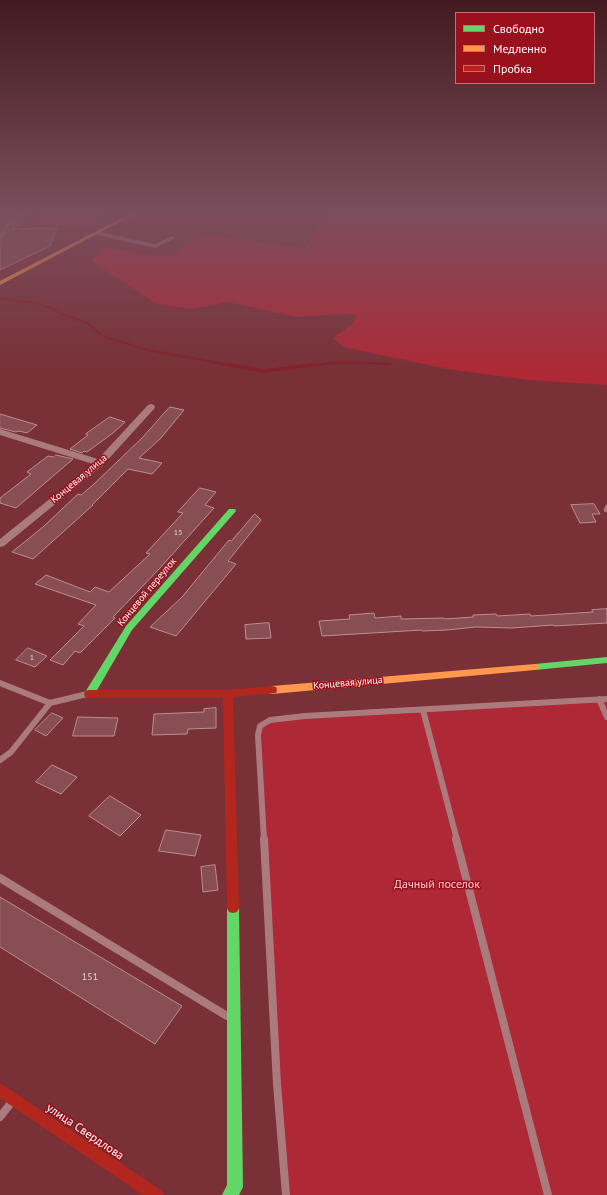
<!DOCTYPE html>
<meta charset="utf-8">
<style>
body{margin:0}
#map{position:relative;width:607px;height:1195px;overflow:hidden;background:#793036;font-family:"PT Sans",sans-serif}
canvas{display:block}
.legend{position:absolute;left:455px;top:12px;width:140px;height:72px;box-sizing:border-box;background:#98111d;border:1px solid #c17077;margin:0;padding:5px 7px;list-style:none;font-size:12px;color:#fff}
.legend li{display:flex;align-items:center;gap:8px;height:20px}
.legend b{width:20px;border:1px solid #c17077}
</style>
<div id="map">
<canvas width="607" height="1195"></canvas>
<ul class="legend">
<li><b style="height:5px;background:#63d668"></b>Свободно</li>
<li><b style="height:5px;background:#ff974d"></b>Медленно</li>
<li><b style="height:5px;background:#b3261e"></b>Пробка</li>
</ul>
</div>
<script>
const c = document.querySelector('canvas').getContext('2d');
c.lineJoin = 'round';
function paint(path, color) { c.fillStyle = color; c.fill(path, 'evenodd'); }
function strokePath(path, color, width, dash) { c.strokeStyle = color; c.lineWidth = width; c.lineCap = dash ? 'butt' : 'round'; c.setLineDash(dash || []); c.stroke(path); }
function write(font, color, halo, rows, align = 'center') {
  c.font = font + ' "PT Sans",sans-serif'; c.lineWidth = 3; c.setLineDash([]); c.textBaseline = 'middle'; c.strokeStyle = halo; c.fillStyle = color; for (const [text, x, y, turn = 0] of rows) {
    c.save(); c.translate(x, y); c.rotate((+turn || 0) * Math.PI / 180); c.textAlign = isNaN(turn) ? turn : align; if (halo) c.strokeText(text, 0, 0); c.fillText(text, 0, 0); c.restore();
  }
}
const green = new Path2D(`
 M45,210l48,2 7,1 2,10 -7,4 -10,1 -24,-2h-27l-6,-4z
 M329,210h278v175l-80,-5 -79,-11 -105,-22 -10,-9 19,-14 5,-9 -12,-1 -48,3 -69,-15 -36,7 -35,-5 -66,-43 13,-13 62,9 38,-23 101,14z
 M607,699v496h-321l-26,-469 10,-6z`);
const streamFar1 = new Path2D(`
 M0,298l40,6 9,3 13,7 25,9 16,13 44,14 88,16
 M305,366l39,-4 46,2`);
const stream = new Path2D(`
 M229,365l35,6 47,-6`);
const building = new Path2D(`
 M0,210h19l-13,13 -6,8z
 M27,210h9l-24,19 45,-1 -7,18 -50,24v-30z
 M170,407l14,3 -24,29 -21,19 23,5 -10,11 -24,-5 -36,36h1l-60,54 -21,-7 31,-25 35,-33 3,1 13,-11 48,-46z
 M0,414l37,11 -10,8 -8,-2 -3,1 -16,-4z
 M110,417l15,5 -12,11 -26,19 -3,-1 -2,2 -12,-4 18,-14 -2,-1z
 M56,455l17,4 -57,49 -16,-5v-5l31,-24 -4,-2 21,-16 5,1z
 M200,488l16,4 -11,13 9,3 -10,11 -44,49 -47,49 2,1 -35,35 -5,-2 -12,14 -13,-5 34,-34 -6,-2 18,-19 -61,-21 11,-9 44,17 5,-5 14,5 41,-38 -4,-1 37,-40 -5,-1z
 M594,504l6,10h-8l4,8 -16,1 -9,-18z
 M255,514l6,6 -33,41 8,3 -60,72 -26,-9 32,-30 47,-57 2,1z
 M607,609v14l-53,3 -1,-1 -41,3 -36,-1 -29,3 -25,1v-1l-100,6 -3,-15 31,-2 -1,-4 25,-2 1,5 26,-2v3l43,-1 1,1 28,-2v-2l23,-1 1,2 33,-2 1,2 62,-4 -1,-2z
 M269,623l2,15 -25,1 -1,-14z
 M28,648l19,8 -12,11 -19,-7z
 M216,708v20l-28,1 -1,5 -35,1 2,-21 50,-2v-3z
 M52,713l11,5 -17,18 -11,-6z
 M78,717l40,1 -4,18h-41z
 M52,765l25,12 -16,17 -25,-12z
 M110,796l31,19 -21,21 -31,-20z
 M166,830l35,5 -6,21 -36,-5z
 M215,865l3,25 -15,2 -2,-25z
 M0,897l182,109 -27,38 -155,-97z`);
const laneFar3 = new Path2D(`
 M97,233l58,13 17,-8
 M0,237l8,-12 16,-15`);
const laneFar2 = new Path2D(`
 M606,510l1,-3`);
const laneFar1 = new Path2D(`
 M0,683l50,20 37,-9
 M599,699l8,18
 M423,710l34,130
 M0,760l11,-8 39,-49
 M264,840l-6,-105 2,-9 10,-6 35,-4 302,-17`);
const lane = new Path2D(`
 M264,839l13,245 9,111
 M456,839l92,356
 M0,878l227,138
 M0,1117l11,-14`);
const street = new Path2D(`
 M151,404l3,1 1,2 -1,2 -51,56 -99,81 -4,1v-8l93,-75 -93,-29v-6l98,30 50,-54z`);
const fast = new Path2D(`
 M229,509h6l1,2 -104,119 -39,67h-8l-1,-3 42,-68z
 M607,657v6l-72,7 -3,-1 -2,-2 2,-2 3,-1z
 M233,903l4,1 2,4 4,279 -4,8h-17l5,-10v-277l2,-4z`);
const slow = new Path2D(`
 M137,210h6l-143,75v-4z
 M535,664l3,1 2,2 -2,2 -3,1 -263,24 -4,-1 -1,-3 1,-3 4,-1z`);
const jam = new Path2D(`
 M272,686l4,1 1,3 -1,3 -43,4 6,211 -2,4 -4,1 -4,-1 -2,-4 -4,-210h-134l-4,-1 -1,-3 1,-3 4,-1h139z
 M0,1083l161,107 3,5h-21l-143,-97z`);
const numberNames = [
 ["15",178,533],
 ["1",32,658]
];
const streetNames = [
 ["Концевая улица",79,479,-40],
 ["Концевой переулок",147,592,-50],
 ["Концевая улица",348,683,-5]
];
const nearNumbernames = [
 ["151",90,977]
];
const nearParknames = [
 ["Дачный поселок",437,885]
];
const nearStreetnames = [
 ["улица Свердлова",85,1132,34]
];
paint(green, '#af2835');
strokePath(streamFar1, '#832028', 2.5);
strokePath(stream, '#832028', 3.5);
paint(building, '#884e53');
strokePath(building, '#b98f92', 1);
strokePath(laneFar3, '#ab7a7d', 3.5);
strokePath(laneFar2, '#ab7a7d', 4.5);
strokePath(laneFar1, '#ab7a7d', 6);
strokePath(lane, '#ab7a7d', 8);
paint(street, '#ab7a7d');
paint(fast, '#63d668');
paint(slow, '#ff974d');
paint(jam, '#b3261e');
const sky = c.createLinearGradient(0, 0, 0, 378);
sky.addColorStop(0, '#431a1e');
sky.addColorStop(0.56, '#7b4e5d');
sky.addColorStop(1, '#7b4e5d00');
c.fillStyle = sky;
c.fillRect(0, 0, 607, 378);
write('8px', '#e1d3d4', null, numberNames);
write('10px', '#fff', '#98111d', streetNames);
write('10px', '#e1d3d4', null, nearNumbernames);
write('12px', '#fecbd0', '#98111d', nearParknames);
write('12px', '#fff', '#98111d', nearStreetnames);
</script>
